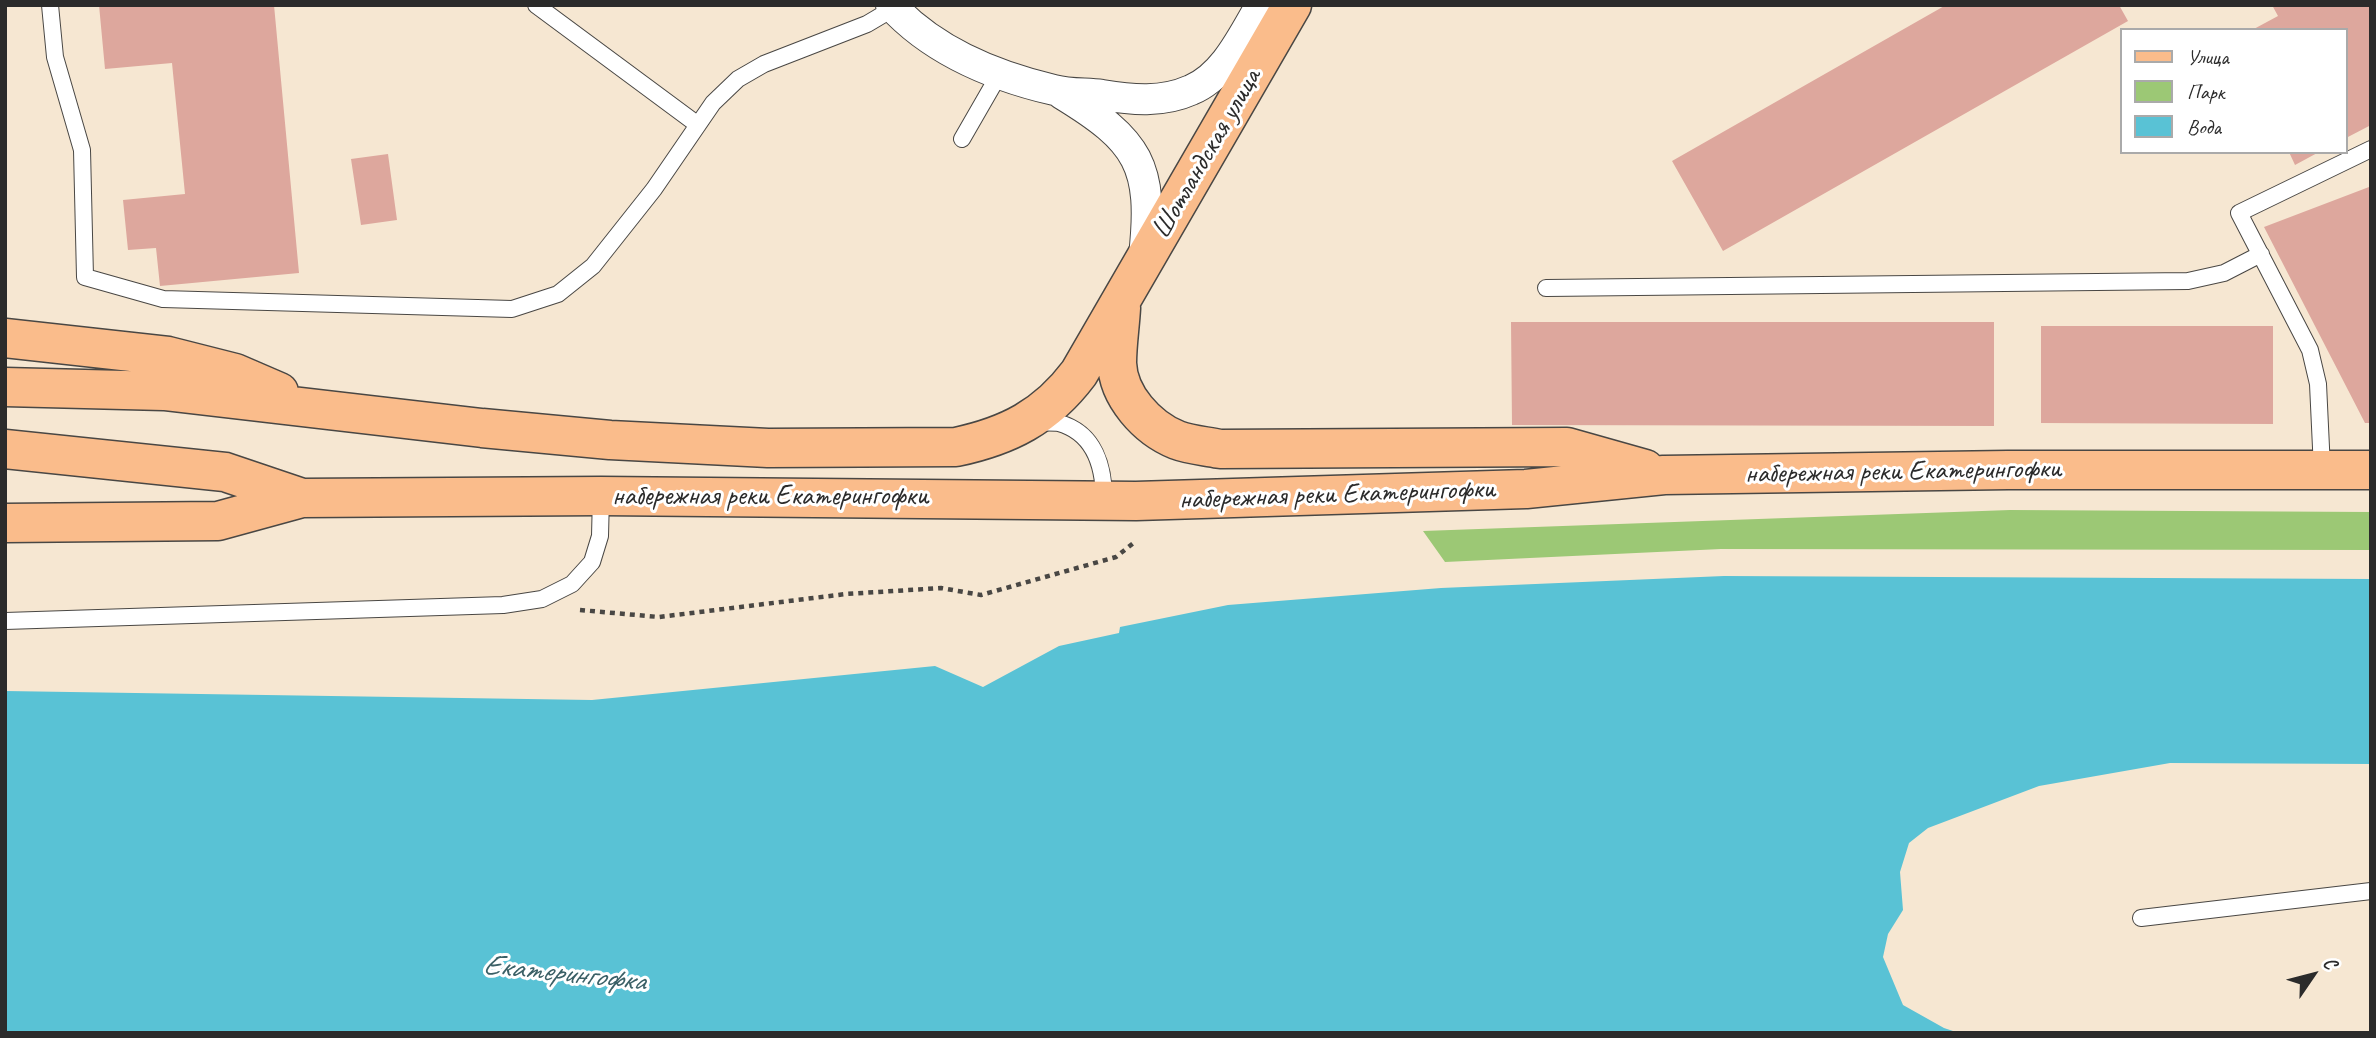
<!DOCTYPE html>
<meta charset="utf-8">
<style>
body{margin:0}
#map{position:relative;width:2376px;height:1038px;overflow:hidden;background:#f6e7d2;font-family:Caveat,sans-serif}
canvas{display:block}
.frame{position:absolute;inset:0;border:7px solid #2b2b2b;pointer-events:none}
.legend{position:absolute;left:2120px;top:28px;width:228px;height:126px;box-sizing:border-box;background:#fff;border:2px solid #aaa;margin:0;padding:9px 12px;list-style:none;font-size:21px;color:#2b2b2b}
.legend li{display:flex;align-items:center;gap:14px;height:35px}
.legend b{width:35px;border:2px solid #aaa}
.north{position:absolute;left:2278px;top:940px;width:70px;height:70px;-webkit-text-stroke:5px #fff;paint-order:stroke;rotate:55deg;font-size:19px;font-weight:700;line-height:28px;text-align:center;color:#2b2b2b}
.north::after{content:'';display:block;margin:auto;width:24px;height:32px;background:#2b2b2b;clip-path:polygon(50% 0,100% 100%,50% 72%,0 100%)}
</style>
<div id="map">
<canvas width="2376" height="1038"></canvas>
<div class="frame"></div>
<ul class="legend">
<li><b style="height:9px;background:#fabc8b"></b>Улица</li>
<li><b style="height:19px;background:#9cc875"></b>Парк</li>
<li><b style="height:19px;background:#59c2d5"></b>Вода</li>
</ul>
<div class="north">С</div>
</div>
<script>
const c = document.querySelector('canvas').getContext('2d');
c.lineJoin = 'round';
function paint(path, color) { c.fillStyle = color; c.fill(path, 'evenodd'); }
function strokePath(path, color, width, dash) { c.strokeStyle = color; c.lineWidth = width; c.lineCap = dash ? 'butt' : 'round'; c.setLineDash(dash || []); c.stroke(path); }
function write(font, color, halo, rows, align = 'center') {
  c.font = font + ' Caveat,sans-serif'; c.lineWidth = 6; c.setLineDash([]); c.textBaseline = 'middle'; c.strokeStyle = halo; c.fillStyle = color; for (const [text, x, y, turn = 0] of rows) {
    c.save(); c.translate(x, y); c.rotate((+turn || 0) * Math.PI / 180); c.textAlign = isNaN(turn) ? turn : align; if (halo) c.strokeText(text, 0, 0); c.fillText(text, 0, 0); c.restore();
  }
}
const green = new Path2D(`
 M2010,510l361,2v38l-650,-1 -276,13 -22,-31z`);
const water = new Path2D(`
 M1724,576l647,3v185l-201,-1 -131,23 -111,42 -19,15 -9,29 3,38 -15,24 -5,23 20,48 41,23 15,5h-1954v-342l587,9 343,-34 48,21 76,-41 60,-13 1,-6 108,-22 213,-17z`);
const building = new Path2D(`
 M99,5h175l25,268 -139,13 -4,-38 -28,2 -5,-50 62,-6 -13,-131 -67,6z
 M1946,5h173l9,16 -405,230 -51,-90z
 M2272,5h99v120l-25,13v-108h-94l26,-14z
 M2289,152h30l-24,13z
 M388,154l9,66 -36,5 -10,-66z
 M2369,187l2,4v232h-6l-101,-196z
 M1511,322h483v104l-482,-1z
 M2041,326h232v98l-232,-1z`);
const path = new Path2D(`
 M580,610l79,7 187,-23 95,-6 40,7 135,-38 20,-16`);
const service = new Path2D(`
 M50,5l5,52 27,93 3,127 78,22 349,10 46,-15 35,-28 61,-77 59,-86 25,-24 26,-15 103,-40 27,-16
 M536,5l162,120
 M962,139l38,-66
 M1546,288l642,-7 36,-8 37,-19
 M1036,422c7,1 16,0 23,1 36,10 45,44 45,77
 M2322,469l-4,-85 -8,-34 -71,-137 132,-64
 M5,621l498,-16 39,-6 30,-15 20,-22 8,-26 1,-40
 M2141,918l230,-27`);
const minor = new Path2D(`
 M891,5c43,47 103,71 163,85 16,4 32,3 48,5 30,5 60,8 89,-5 34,-14 52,-55 70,-85
 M1062,94c77,47 92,71 82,162`);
const primary = new Path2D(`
 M1121,308c-1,18 -4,37 -4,55 1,33 30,65 60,77 13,5 29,6 43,9l347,-2 78,22
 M5,338l163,18 67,17 44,19
 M5,387l159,4 318,37 128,12 158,8 188,-1c52,-11 90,-30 123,-74l213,-368
 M5,449l220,23 77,26
 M5,523l213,-2 84,-23 299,-2 535,5 390,-12 138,-14 344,-5h363`);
const streetNames = [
 ["Шотландская улица",1207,154,-60],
 ["набережная реки Екатерингофки",1903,472,-1],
 ["набережная реки Екатерингофки",1337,495,-2],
 ["набережная реки Екатерингофки",770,497]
];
const waterNames = [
 ["Екатерингофка",564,974,6]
];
paint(green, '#9cc875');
paint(water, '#59c2d5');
paint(building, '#dda79d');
strokePath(service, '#494744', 18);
strokePath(minor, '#494744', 32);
strokePath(primary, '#494744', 41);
strokePath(path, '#494744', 4.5, [5, 5]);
strokePath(service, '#fff', 16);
strokePath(minor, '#fff', 30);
strokePath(primary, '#fabc8b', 38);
write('28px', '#2b2b2b', '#fff', streetNames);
write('italic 30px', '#3b6066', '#fff', waterNames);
</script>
